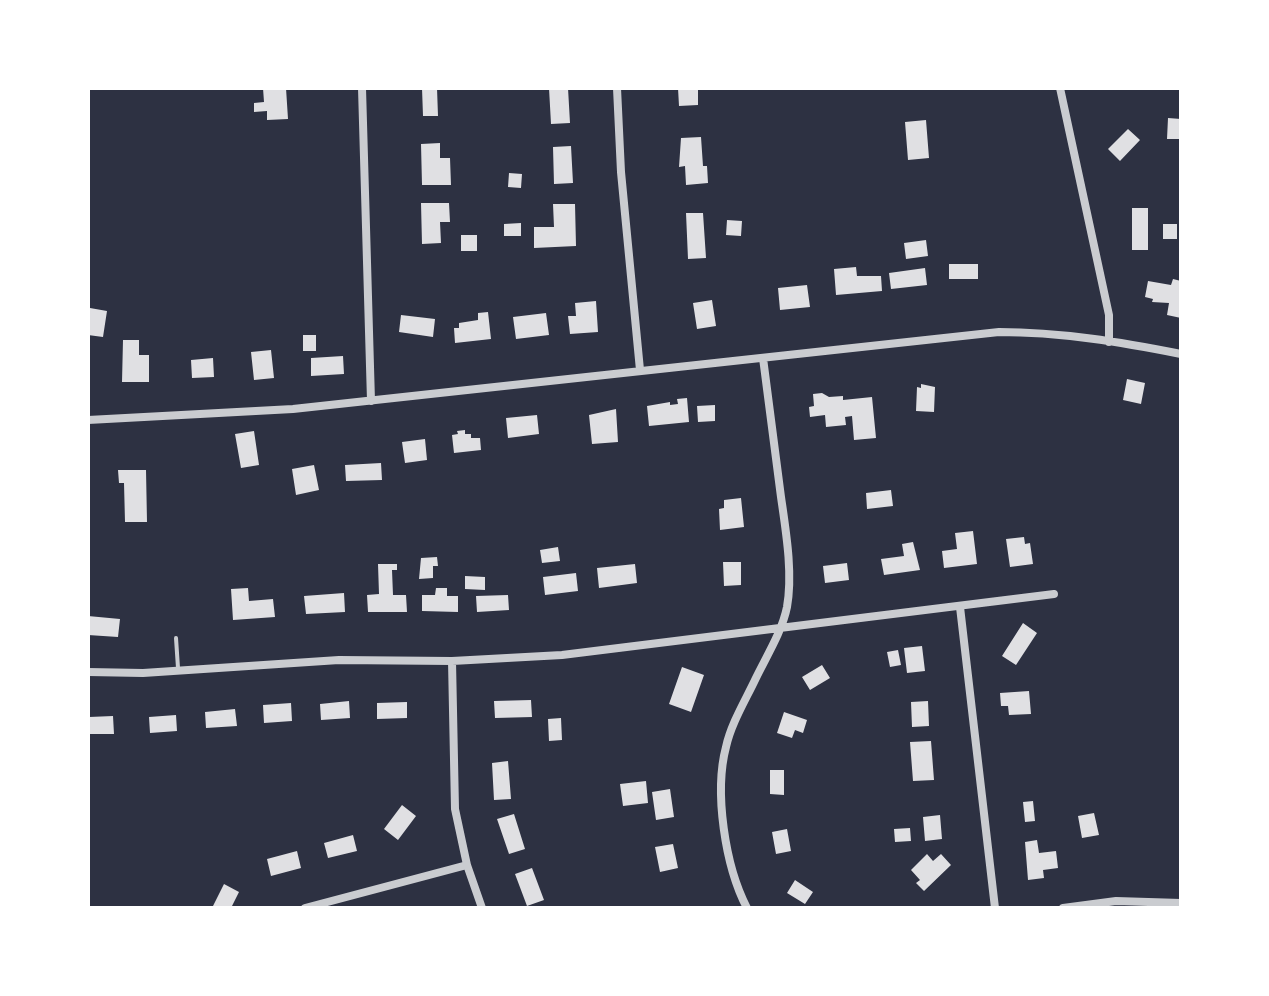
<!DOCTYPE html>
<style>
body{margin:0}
#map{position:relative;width:1269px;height:996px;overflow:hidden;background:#2d3142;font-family:Spectral,serif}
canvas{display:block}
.frame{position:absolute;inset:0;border:90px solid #fff;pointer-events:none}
</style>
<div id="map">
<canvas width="1269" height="996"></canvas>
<div class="frame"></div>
</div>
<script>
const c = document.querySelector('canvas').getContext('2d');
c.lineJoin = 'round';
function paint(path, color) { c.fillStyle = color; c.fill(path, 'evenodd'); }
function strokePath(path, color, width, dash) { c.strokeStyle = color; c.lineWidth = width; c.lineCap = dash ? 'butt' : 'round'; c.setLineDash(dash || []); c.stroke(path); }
const building = new Path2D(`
 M263,88h23l2,31 -21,1v-9l-13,1v-9l10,-1z
 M422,88h15l1,28h-15z
 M549,88h19l2,35 -19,1z
 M678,88h20v17l-19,1z
 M1168,118l13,1v20h-14z
 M926,120l3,38 -21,2 -3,-38z
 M1128,129l12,11 -20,21 -12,-12z
 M701,137l2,29h4l1,17 -22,2 -1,-19 -6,1 2,-29z
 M440,143v15h10l1,27h-29l-1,-41z
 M571,146l2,37 -19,1 -1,-37z
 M509,173l13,1 -1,14 -13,-1z
 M421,203h28l1,19h-10l1,21 -19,1z
 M553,204h22l1,42 -42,2v-21h20z
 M1132,208h16v42h-16z
 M686,213h17l3,45 -18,1z
 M727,220l15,1 -1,15 -15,-1z
 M521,223v13h-17v-12z
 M1163,224h14v15h-14z
 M461,235h16v16h-16z
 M926,240l2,16 -22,3 -2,-16z
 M949,264h29v15h-29z
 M856,267l1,9h24l1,15 -46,4 -2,-26z
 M925,268l2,17 -36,4 -2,-16z
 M1173,279l8,2v37l-14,-3 2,-12 -17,-1 1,-3 -8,-2 3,-16 23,4z
 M807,285l3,22 -30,3 -2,-22z
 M712,300l4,26 -19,3 -4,-26z
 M596,301l2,31 -28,2 -2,-18h8l-1,-13z
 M90,308l17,3 -4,26 -15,-2z
 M488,312l3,27 -36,4 -1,-15h5v-5l19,-3v-7z
 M546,313l3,22 -33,4 -3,-22z
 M401,315l34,4 -2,18 -34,-5z
 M303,335h13v16h-13z
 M123,340h16v15h10v27h-27z
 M271,350l3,28 -20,2 -3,-28z
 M343,356l1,18 -33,2v-18z
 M213,358l1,19 -22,1 -1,-18z
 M1127,379l18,4 -4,21 -18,-4z
 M921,384l14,3 -1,25 -18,-1 1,-24 4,1z
 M822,393l7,4 14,-1v4l29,-3 4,41 -22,2 -2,-24 -7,1 1,8 -20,2 -1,-12 -15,2 -1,-10 5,-1 -1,-12z
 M687,398l2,24 -40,4 -2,-20 23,-4v3l8,-1 -1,-5z
 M715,405v16l-17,1 -1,-16z
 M616,409l2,33 -26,2 -3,-29z
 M537,415l2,19 -31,4 -2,-20z
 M465,430v4h6v4h9l1,12 -27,3 -2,-18 6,-1 -1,-3z
 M254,431l5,34 -18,3 -6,-34z
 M425,439l2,21 -22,3 -3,-21z
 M381,463l1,17 -36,1 -1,-16z
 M314,465l5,25 -23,5 -4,-26z
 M118,470h28l1,52h-22l-1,-39h-5z
 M891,490l2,16 -26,3 -1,-16z
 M741,498l3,29 -24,3 -1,-21 5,-1v-8z
 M973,531l4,33 -33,4 -2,-17 15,-2 -2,-16z
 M1024,537l1,7 5,-1 3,21 -23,3 -4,-28z
 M913,542l7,28 -36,5 -3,-16 23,-3 -2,-12z
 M558,547l2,14 -18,2 -2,-13z
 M437,557l1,9h-5v12l-14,1 2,-21z
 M723,562h18v23l-17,1z
 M847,563l2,17 -24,3 -2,-17z
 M378,564h19v6h-5l1,25h13l1,17h-39l-1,-17 12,-1z
 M635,564l2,19 -38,5 -2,-20z
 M576,573l2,18 -33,4 -2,-18z
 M465,576l20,1v13l-20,-1z
 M248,588l1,13 24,-2 2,18 -42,3 -2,-31z
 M436,588h11v8h11v16l-36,-1v-16h13z
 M344,593l1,19 -39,2 -2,-18z
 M508,595l1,15 -32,2 -1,-16z
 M88,616l32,3 -2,18 -30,-2z
 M1023,623l14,10 -21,32 -14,-9z
 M922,646l3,25 -18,2 -3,-25z
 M898,650l3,15 -11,2 -3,-15z
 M822,665l8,13 -20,12 -8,-13z
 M682,667l22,8 -13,37 -22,-8z
 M1029,691l2,23 -22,1 -1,-9h-7l-1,-13z
 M531,700l1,17 -37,1 -1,-17z
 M349,701l1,17 -29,2 -1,-16z
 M928,701l1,25 -17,1 -1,-25z
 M407,702v16l-30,1v-16z
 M291,703l1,18 -28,2 -1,-18z
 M235,709l2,17 -31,2 -1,-16z
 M784,712l23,8 -4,13 -8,-3 -3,8 -15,-5z
 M176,715l1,16 -27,2 -1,-16z
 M113,716l1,18h-25v-17z
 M561,718l1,22 -13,1 -1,-22z
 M931,741l3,39 -21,1 -3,-39z
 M508,761l3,38 -17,1 -2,-37z
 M770,770h14v25l-14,-1z
 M646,781l2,22 -25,3 -3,-22z
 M670,789l4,28 -18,3 -4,-28z
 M1033,801l2,20 -10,1 -2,-20z
 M402,805l14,11 -18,24 -14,-11z
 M1094,813l5,22 -17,3 -4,-22z
 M514,814l11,35 -16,5 -12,-35z
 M940,815l2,24 -17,2 -2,-24z
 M910,828l1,13 -16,1 -1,-13z
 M787,829l4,22 -15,3 -4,-22z
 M353,835l4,16 -29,7 -4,-15z
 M1037,840l2,13 17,-2 2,17 -15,2 1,8 -16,2 -3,-38z
 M673,844l5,24 -18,4 -5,-25z
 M297,851l4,17 -30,8 -4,-17z
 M927,854l6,7 8,-7 10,11 -27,26 -8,-8 4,-3 -9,-10z
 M532,868l12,32 -17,6 -12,-32z
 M795,880l18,12 -8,12 -18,-11z
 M224,884l15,8 -8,16h-19z`);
const service = new Path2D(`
 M176,638l2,30`);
const minor = new Path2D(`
 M362,88l9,313
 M617,88l4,84 19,198
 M1060,88l49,227v27
 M88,420l205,-11 706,-77c61,0 122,10 182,22
 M960,607l35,301
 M452,661l3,148 12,56 15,43
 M88,672l55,1 196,-13 113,1 110,-6 492,-61
 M305,908l162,-43
 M747,908c-22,-42 -33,-116 -21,-161 5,-23 19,-46 29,-67 11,-23 27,-48 32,-73 6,-34 -1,-75 -6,-110 -6,-46 -12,-92 -18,-139
 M1063,908l53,-7 65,2`);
paint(building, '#e0e0e3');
strokePath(service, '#caccd0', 4);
strokePath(minor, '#caccd0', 8);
</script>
